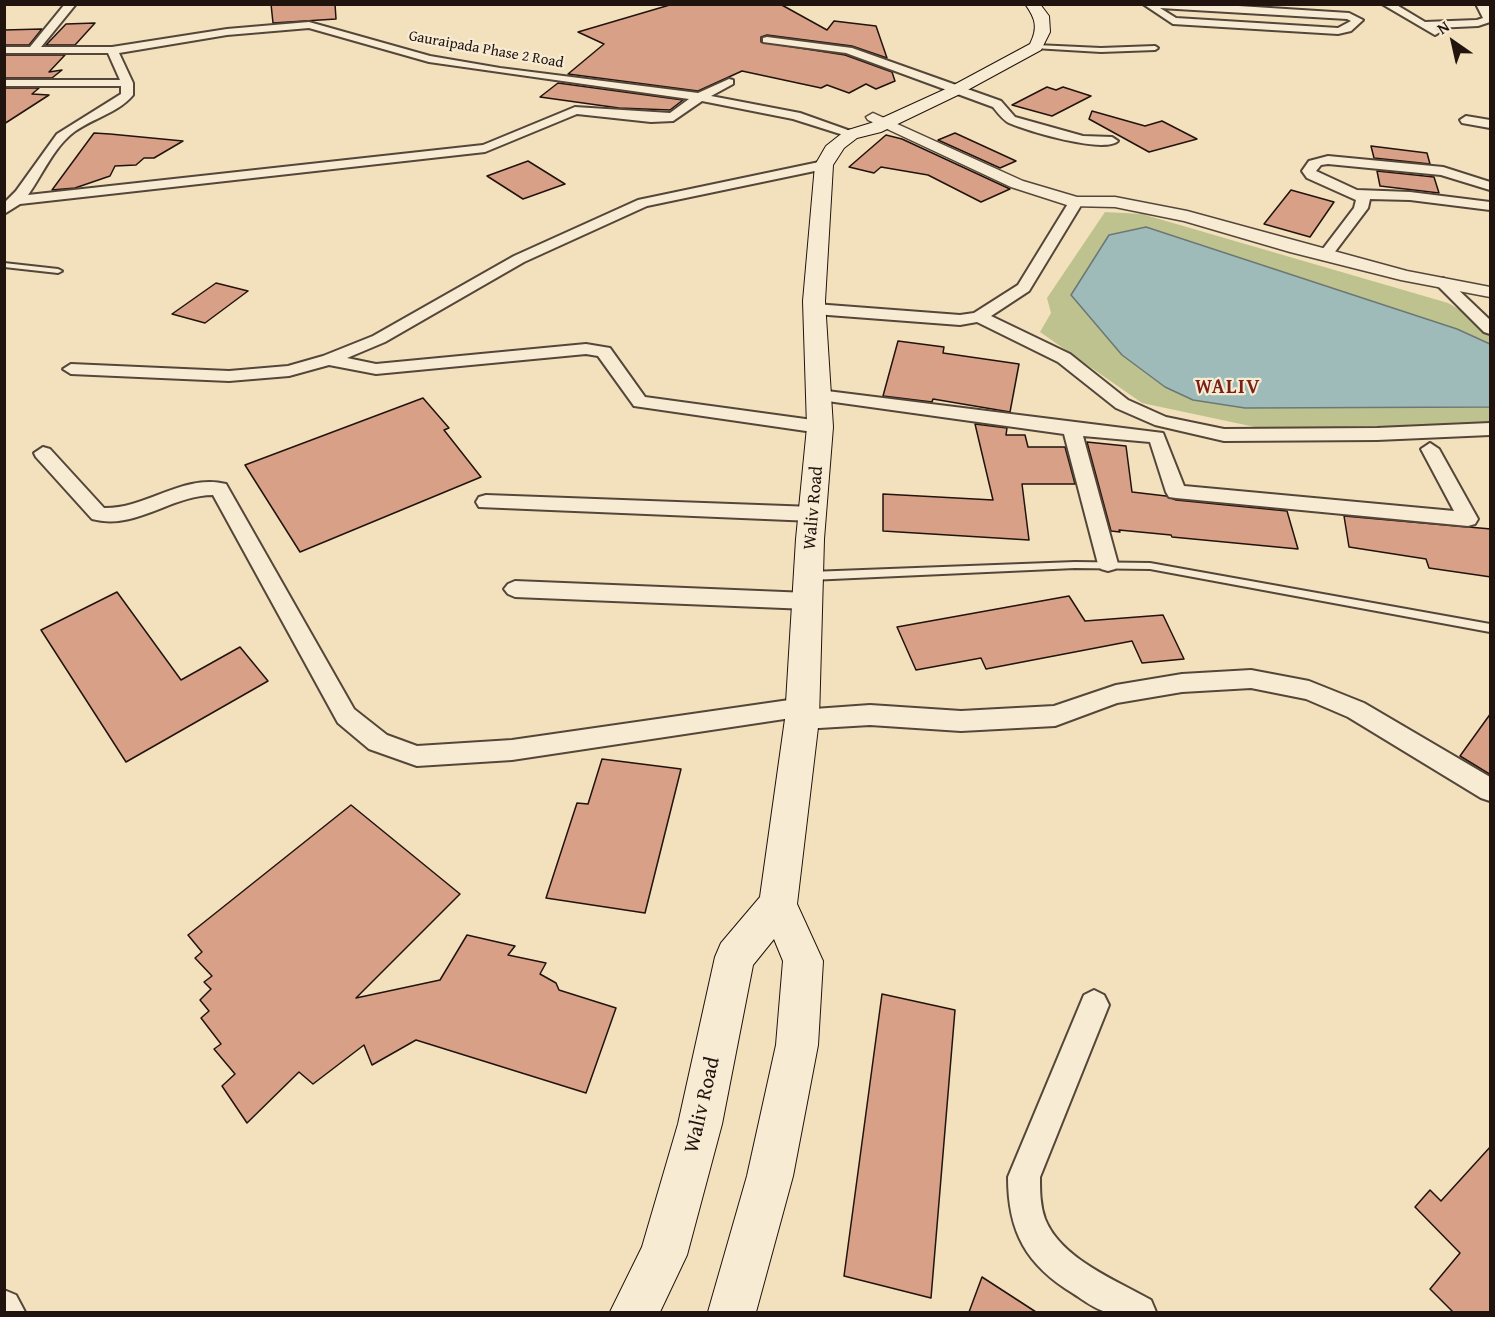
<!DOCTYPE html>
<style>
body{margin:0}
#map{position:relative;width:1495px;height:1317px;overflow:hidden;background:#f2e1bc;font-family:"Gentium Book Plus",serif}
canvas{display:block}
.frame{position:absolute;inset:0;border:6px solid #21130e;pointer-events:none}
.north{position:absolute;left:1423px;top:12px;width:60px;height:60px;-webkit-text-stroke:4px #f7ecd3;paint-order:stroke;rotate:326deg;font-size:16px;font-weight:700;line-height:24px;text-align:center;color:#21130e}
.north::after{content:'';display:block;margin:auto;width:21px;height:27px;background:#21130e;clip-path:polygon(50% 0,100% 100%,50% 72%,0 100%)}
</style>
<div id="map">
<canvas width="1495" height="1317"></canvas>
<div class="frame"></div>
<div class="north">N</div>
</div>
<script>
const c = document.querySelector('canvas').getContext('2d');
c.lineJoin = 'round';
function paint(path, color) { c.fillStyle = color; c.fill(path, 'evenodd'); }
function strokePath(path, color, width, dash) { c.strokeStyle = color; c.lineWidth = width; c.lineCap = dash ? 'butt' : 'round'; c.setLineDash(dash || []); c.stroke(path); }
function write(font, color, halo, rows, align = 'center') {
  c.font = font + ' "Gentium Book Plus",serif'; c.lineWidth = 4.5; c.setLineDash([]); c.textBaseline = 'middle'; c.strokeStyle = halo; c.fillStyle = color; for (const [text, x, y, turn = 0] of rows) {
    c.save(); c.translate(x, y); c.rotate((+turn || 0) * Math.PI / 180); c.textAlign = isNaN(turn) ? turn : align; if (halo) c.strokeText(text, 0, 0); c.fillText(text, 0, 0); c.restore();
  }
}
const green = new Path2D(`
 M1105,212l37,2 282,82 24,7 42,24v17l-33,-15 -144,-46 -68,125 245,-1v18l-59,4 -162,1 -127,-27 -102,-71 11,-19 -4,-15z`);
const water = new Path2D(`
 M1146,227l311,102 33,15v63l-245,1 -52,-8 -28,-13 -43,-32 -51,-60 38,-60z`);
const building = new Path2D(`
 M271,4h64l1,15 -63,4z
 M673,4h107l47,26 7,-9 42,5 11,32 -35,-12 -85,-11 -6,2v5l84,13 47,17 3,9 -19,8 -10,-5 -17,9 -22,-8 -6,3 -79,-17 -44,20 -130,-17 36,-30 -26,-12z
 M95,23l-20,22h-29l20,-21z
 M42,29l-13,16h-25v-15z
 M4,55h61l-16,17 13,-2 -10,8h-48z
 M558,83l125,17 -13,10 -51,-2 -79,-11z
 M1047,87l9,3 7,-3 28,9 -39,20 -40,-11z
 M4,88h35l-7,6 17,1 -45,29z
 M1092,111l53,15 17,-5 35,18 -48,13 -60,-33z
 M94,133l16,1 73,7 -29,17h-10l-8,7 -21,1 -5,10 -35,12 -23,2z
 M955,133l61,28 -16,7 -62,-28z
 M886,135l16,4 108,50 -29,13 -53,-27 -47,-8 -7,6 -25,-6z
 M1371,146l56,7 3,11 -56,-6z
 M528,161l37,23 -42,15 -36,-23z
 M1377,171l57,6 5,16 -59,-7z
 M1291,190l43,12 -24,35 -46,-13z
 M216,283l32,8 -43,32 -33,-9z
 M898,341l46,6 -1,6 76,11 -9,48 -77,-13 -1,3 -49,-6z
 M423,398l26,30 -5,2 37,47 -181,75 -55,-87z
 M975,424l32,4 -1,7h19l3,12h37l10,37h-53l7,56 -146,-9v-37l110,6z
 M1087,442l39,4 6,46 34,4 10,4 111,11 11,38 -126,-12 -1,-2 -52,-5 1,2 -9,-1z
 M1344,516l147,13v48l-62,-9 -3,-9 -77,-12z
 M117,592l64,88 59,-33 28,34 -142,81 -85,-132z
 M1069,596l16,25 78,-6 21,44 -42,4 -10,-22 -146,28 -5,-11 -65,12 -19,-43z
 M1491,713v62l-31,-19z
 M602,759l79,10 -36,144 -99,-15 31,-95 11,1z
 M351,805l109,89 -104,104 84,-18 27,-45 48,11 -7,9 38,8 -6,11 16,9 3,7 57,18 -30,85 -170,-53 -44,25 -8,-20 -51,39 -14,-12 -52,51 -25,-37 13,-12 -21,-25 7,-5 -20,-26 8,-7 -9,-11 11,-11 -7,-7 8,-6 -17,-18 7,-6 -14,-17z
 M882,994l73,16 -24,288 -87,-22z
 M1491,1146v166h-38l-23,-23 30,-36 -45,-46 15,-17 11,11z
 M982,1277l54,35h-67z`);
const service = new Path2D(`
 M1036,45l65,3 54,-2 3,2 -3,2 -54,2 -67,-4z
 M4,263l54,6 4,2 -4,2 -54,-6z
 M1075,562l75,1 340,61v8l-340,-63 -75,-1 -265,12 -5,-4 5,-4z`);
const minor = new Path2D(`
 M65,4h11l-35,43h71l115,-18 82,-7 121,34 70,12 198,25 31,-14 4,1v4l-22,12 89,17 59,21 -6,4 -60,-19 -91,-18 -29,20 -22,1 -74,-8 -92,38 -465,52 -16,10v-11l12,-12 41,-57 64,-40v-8h-117v-6h116l-12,-27h-104v-6h26zM309,28l120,34 260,37 -19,14 -95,-6 -92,38 -455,50c15,-21 25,-47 46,-63 19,-14 44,-19 59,-37v-12l-14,-30 108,-18z
 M1143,4h64l142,9 14,7 -12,11 -13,3 -165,-10zM1160,8l187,11 4,2 -13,7 -162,-10z
 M1382,4h13l30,18 52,-2 6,-2 -7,-14h12l2,3v15l-12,4 -43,2 5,4 -5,3z
 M767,37l85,11 149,53 14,16 68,19 29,1 6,4c-14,13 -91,-10 -109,-18 -6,-3 -12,-11 -16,-16l-147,-54 -83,-11v-4z
 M1466,116l24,4v8l-28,-5 -2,-3z
 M1328,156l115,11 47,15v8l-49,-15 -113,-11 -7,1 -5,6 41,19 53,2 80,10v8l-80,-10 -40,-1 -2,9 -37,49h-10l-2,-3 35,-46 2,-8 -49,-22 -5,-7 7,-10z
 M824,161l5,1v6l-182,38 -123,56 -139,80 -38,16 29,6 210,-20 24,4 35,49 175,24 9,6 -3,4 -6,2 -186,-27 -36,-50 -12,-2 -210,20 -47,-9 -40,11 -60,5 -158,-7 -8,-5 8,-5 158,7 59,-5 35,-10 50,-20 141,-80 124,-56z
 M1076,198l7,4 -54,89 -38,25 79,38 58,46 38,17 58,12 153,-1 113,-5v12l-113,5 -153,1 -69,-16 -39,-17 -58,-46 -81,-40 -17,3 -145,-11 -8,-5 8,-5 145,11 14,-2 44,-28 51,-83z
 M1443,278l5,2 42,40v14l-6,-2 -49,-49z
 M819,390l344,43 21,53 270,25 -33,-62 9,-6 9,6 39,70 -3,5 -7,2 -292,-28 -7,-1 -3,-5 -16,-50 -67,-6 35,128 -3,5 -7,2 -7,-2 -3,-5 -34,-130 -251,-35 -3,-4z
 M43,447l7,2 54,59c42,1 80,-35 122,-24l128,225 33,26 30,11 95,-6 291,-42 8,2 3,9 56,-4 91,6 93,-5 62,-21 66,-11 69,-4 58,11 55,22 126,74v24l-9,-3 -133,-81 -42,-18 -55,-11 -69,4 -65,11 -62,23 -94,5 -91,-6 -68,4 -8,-3 -3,-8 -279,42 -95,6 -48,-17 -31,-26 -125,-228c-42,0 -78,36 -121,24l-56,-62 -2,-4z
 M486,495l327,12 7,2 3,5 -3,5 -7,2 -334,-14 -3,-5 3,-5z
 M515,581l293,12 8,2 3,6 -3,6 -8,2 -293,-12 -7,-3 -4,-5 4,-5z
 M1094,990l10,5 5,10 -69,172c0,14 0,28 5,42 16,40 71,61 106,81l5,12c-15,0 -36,4 -50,0 -11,-3 -23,-12 -32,-18 -48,-29 -66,-62 -66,-117l76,-182z
 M4,1290l12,5 9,17h-21z`);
const tertiary = new Path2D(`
 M873,113l150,68 54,16h38l72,14 220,60 83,16v10l-89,-17 -111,-28 -106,-31 -69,-14 -45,-1 -59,-19 -143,-67 -2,-3z`);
const secondary = new Path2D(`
 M1025,4h15l9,12 1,16 -9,18 -79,43 -81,39 -24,6 -13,10 -11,17 -8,136 8,126 -9,112 -5,180 -22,185 26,57 -5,84 -25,131 -37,136h-48l39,-136 29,-131 7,-84 -9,-22 -21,26 -31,159 -35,131 -27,57h-50l32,-65 36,-123 37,-167 6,-14 39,-46 25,-178 11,-180 11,-112 -4,-126 12,-136 11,-19 19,-15 26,-8 79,-36 80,-43c8,-16 6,-25 -5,-40z`);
const farStreetnames = [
 ["Gauraipada Phase 2 Road",486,50,10]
];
const streetNames = [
 ["Waliv Road",814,508,-85]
];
const farDistrictnames = [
 ["WALIV",1228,388]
];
const nearStreetnames = [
 ["Waliv Road",703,1105,-77]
];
paint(green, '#bec28e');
paint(water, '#9ebbb9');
strokePath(water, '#6c7875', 1.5);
paint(building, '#d8a086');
strokePath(building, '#21130e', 1.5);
strokePath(service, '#55463a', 4);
strokePath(minor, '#55463a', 4);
strokePath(tertiary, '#55463a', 3);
strokePath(secondary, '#21130e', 2);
paint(service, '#f7ecd3');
paint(minor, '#f7ecd3');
paint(tertiary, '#f7ecd3');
paint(secondary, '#f7ecd3');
write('15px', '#21130e', '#f7ecd3', farStreetnames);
write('18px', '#21130e', '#f7ecd3', streetNames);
c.letterSpacing = '1.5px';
write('bold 20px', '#7a1f14', '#f7ecd3', farDistrictnames);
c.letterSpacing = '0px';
write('21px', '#21130e', '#f7ecd3', nearStreetnames);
</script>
